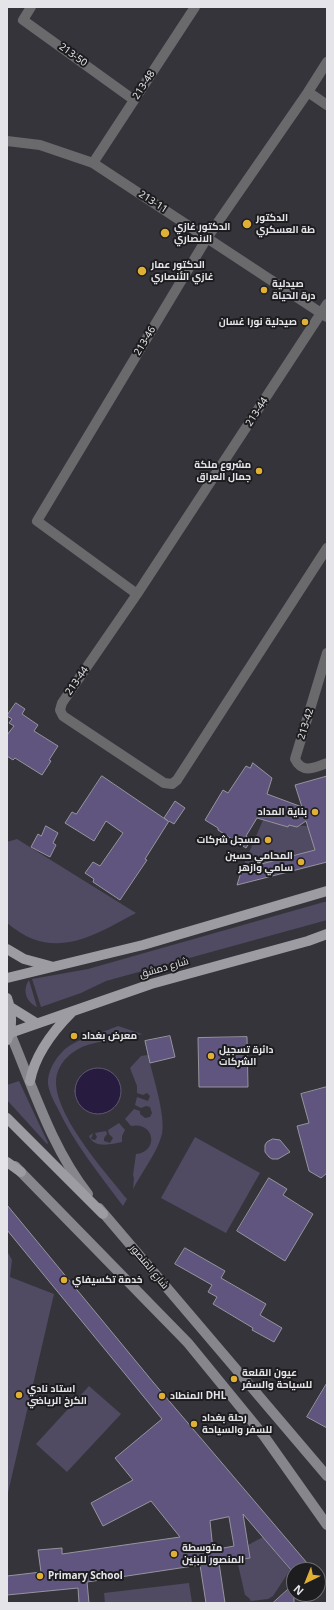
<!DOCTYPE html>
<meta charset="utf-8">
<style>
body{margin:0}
#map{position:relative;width:334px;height:1610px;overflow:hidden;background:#36343b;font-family:"Noto Sans",sans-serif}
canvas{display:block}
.frame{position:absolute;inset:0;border:8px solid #e5e4e8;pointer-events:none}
.north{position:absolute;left:286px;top:1562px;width:40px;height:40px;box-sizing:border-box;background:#1d1d20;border:1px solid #6d6d70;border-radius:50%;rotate:223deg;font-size:11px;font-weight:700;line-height:16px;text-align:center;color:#e5e4e8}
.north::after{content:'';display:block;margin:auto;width:14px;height:18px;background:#e0b034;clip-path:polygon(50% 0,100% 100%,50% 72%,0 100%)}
</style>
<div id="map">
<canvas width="334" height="1610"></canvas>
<div class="frame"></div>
<div class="north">N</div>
</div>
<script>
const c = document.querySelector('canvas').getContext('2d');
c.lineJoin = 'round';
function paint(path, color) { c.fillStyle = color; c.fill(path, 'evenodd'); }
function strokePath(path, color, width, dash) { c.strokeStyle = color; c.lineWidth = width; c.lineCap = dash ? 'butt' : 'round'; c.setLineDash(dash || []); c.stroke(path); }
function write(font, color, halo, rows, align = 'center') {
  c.font = font + ' "Noto Sans",Cairo,sans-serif'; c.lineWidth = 4; c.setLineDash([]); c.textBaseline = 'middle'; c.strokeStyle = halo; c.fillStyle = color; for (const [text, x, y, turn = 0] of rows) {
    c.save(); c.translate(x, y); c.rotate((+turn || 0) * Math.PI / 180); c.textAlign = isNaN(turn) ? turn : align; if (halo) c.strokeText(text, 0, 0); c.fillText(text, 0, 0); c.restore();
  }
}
const green = new Path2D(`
 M263,820l9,3 2,-2 14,6 1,-2 19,1 7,24 -73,19z
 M17,839l119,74c-45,24 -83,49 -129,10v-81z
 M324,902h3v18l-221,61 -25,12 -40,14 -9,-28 56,-10z
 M29,980l8,27c-11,-5 -15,-17 -8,-27z
 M118,1026l24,8c-21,8 -47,4 -67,17 -11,7 -20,19 -19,33 2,35 49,88 71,115l-4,7c-24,-32 -49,-63 -66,-99 -4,-7 -8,-16 -9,-23 -1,-12 7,-25 15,-33 12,-12 39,-18 55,-25z
 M148,1055c4,19 18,60 14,79 -4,17 -20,38 -29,55l1,-11 -1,-3 3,-21c23,-2 19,-33 -5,-28l-6,-7 9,-10 6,2v3l5,4 5,-1 2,-4 -2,-6 -4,-1 -5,2 -6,-3 2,-8 11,4 2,-5 -3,-3 -4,2 -6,-2v-7l-7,-18 11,-12z
 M19,1081l29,62 -1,1 -40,-44v-15z
 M119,1123l6,7 -3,6v6c-10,2 -28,7 -33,-6l4,-3 -2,6 4,1 2,-3 -2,-4 11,-2 1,3 -3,4v3l6,2 3,-5 -4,-4 -1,-4z
 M195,1137l65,36 -34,60 -65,-35z
 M7,1251l5,9 -2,17 44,17 -47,203z
 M89,1386l32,28 -54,58 -31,-28z
 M263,1537l27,33 -17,26 -5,3 -17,2 -2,-3 -4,-3 -8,-35 13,-2 -2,-13z
 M189,1583l3,20h-87l-1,-10z`);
const water = new Path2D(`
 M75 1091a23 23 0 1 1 46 0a23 23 0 1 1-46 0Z`);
const building = new Path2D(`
 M16,703l9,6 -3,5 16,11 -4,6 24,15 -9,14 2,1 -9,14 -27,-17 -2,2 -6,-4v-21l7,-9 -5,-3 3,-4 -5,-3z
 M253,763l19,15 -5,16 35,13 -7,-22 32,-9v86l-90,23 5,-16 73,-19 -9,-29 -9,6 -8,-2 -1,2 -31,-9 -11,18 5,4 -5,8 -28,-18v-2l-13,-8 18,-30 5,3 18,-27 4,2z
 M102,776l66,45 -4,-3 11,-17 10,7 -11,16 -5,-3 -24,38 2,1 -27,40 -27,-18 1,-3 -9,-6 8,-11 7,4 23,-33 -17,-12 -12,20 -29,-18 7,-11 4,2z
 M46,826l12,7 -5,10 3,2 -6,12 -19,-10 7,-13 3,2z
 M170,1036l5,21 -25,6 -5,-22z
 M247,1037l1,50h-49l-1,-49z
 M327,1087v86l-6,5 -12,-7 -12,-45 12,-3 -8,-29z
 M273,1139l7,1 10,12 -12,7h-6l-3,-2 -4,-5v-7l2,-3z
 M269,1178l18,11 -4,6 30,19 -28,47 -48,-30z
 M7,1205l146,177 160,188h-22l-48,-56 7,44 -31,5 6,40h-19l-6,-38 -113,17 2,21h-10l-1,-15 -71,7v-19l34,-4 -3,-22 24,-2v6l118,-17 -29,-36 -48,25 -12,-23 42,-23 -18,-22 47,-39 -155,-189zM229,1517l5,29 -21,4 -3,-29z
 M185,1248l40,23 -4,7 45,26 -6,11 22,13 -8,14 -22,-12 1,-2 -40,-24 4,-7 -9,-5 4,-7 -37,-21z
 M327,1383v45l-20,-11z
 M294,1584v19h-21z`);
const minor = new Path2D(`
 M31,7l-8,13 111,80
 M308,92l19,13
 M7,141l33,4 53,18 234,154
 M93,163l102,-156
 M327,304l-190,290 -75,109 -2,7 3,6 101,67 8,1 5,-4 150,-232
 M137,594l-100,-73 170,-283 101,-146 19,-30
 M327,653l-32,106c7,15 20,9 32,4`);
const secondary = new Path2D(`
 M10,1033c23,54 41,114 78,161
 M15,1166l173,177 76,93 63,89
 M99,1208l228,268`);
const primary = new Path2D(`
 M7,949l17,10 26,7
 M7,978l136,-33 184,-54
 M7,998c5,14 6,28 0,42
 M7,1005l29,18
 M10,1033l141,-49 157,-43 19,-7
 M30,1081c5,-26 24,-51 42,-69
 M7,1118l96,96
 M7,1162l14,10`);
const markers = [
 [247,224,5,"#e0b034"],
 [165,233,5,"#e0b034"],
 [142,271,5,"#e0b034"],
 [264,290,4,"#e0b034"],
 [305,322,4,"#e0b034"],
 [259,471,4,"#e0b034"],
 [315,812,4,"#e0b034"],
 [268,840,4,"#e0b034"],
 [301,862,4,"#e0b034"],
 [74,1036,4,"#e0b034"],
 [211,1056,4,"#e0b034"],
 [64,1280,4,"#e0b034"],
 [234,1379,4,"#e0b034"],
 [19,1395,4,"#e0b034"],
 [162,1396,4,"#e0b034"],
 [194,1424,4,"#e0b034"],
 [174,1554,4,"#e0b034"],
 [40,1576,4,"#e0b034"]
];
const streetNames = [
 ["213-50",73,55,36],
 ["213-48",144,85,-57],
 ["213-11",153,202,33],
 ["213-46",145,341,-59],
 ["213-44",257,412,-57],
 ["213-44",77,681,-55],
 ["213-42",306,724,-73],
 ["شارع دمشق",164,968,-16],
 ["شارع المنصور",149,1267,50]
];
const poiNames = [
 ["الدكتور",256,218],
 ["طة العسكري",256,230],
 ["الدكتور غازي",174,227],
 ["الانصاري",174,239],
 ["الدكتور عمار",151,265],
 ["غازي الأنصاري",151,277],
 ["صيدلية",272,284],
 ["درة الحياة",272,296],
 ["صيدلية نورا غسان",297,322,"right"],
 ["مشروع ملكة",251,465,"right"],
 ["جمال العراق",251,477,"right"],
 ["بناية المداد",307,812,"right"],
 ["مسجل شركات",260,840,"right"],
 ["المحامي حسين",293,856,"right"],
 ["سامي وازهر",293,868,"right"],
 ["معرض بغداد",82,1036],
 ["دائرة تسجيل",219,1050],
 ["الشركات",219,1062],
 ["خدمة تكسيفاي",72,1280],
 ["عيون القلعة",242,1373],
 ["للسياحة والسفر",242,1385],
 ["استاد نادي",27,1389],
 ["الكرخ الرياضي",27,1401],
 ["المنطاد DHL",170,1396],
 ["رحلة بغداد",202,1418],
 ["للسفر والسياحة",202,1430],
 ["متوسطة",182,1548],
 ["المنصور للبنين",182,1560],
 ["Primary School",48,1576]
];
paint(green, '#504a62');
paint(water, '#271c40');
strokePath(water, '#605872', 1);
paint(building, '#60557e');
strokePath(building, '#96949c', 1);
strokePath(minor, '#6a6a6d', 10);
strokePath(secondary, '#87868c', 10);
strokePath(primary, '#9e9ca3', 10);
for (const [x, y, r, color] of markers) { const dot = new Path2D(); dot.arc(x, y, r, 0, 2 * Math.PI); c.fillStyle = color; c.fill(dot); strokePath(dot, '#1d1d20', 1.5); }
write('10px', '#e5e4e8', '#1d1d20', streetNames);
write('bold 10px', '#e5e4e8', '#1d1d20', poiNames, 'left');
</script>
